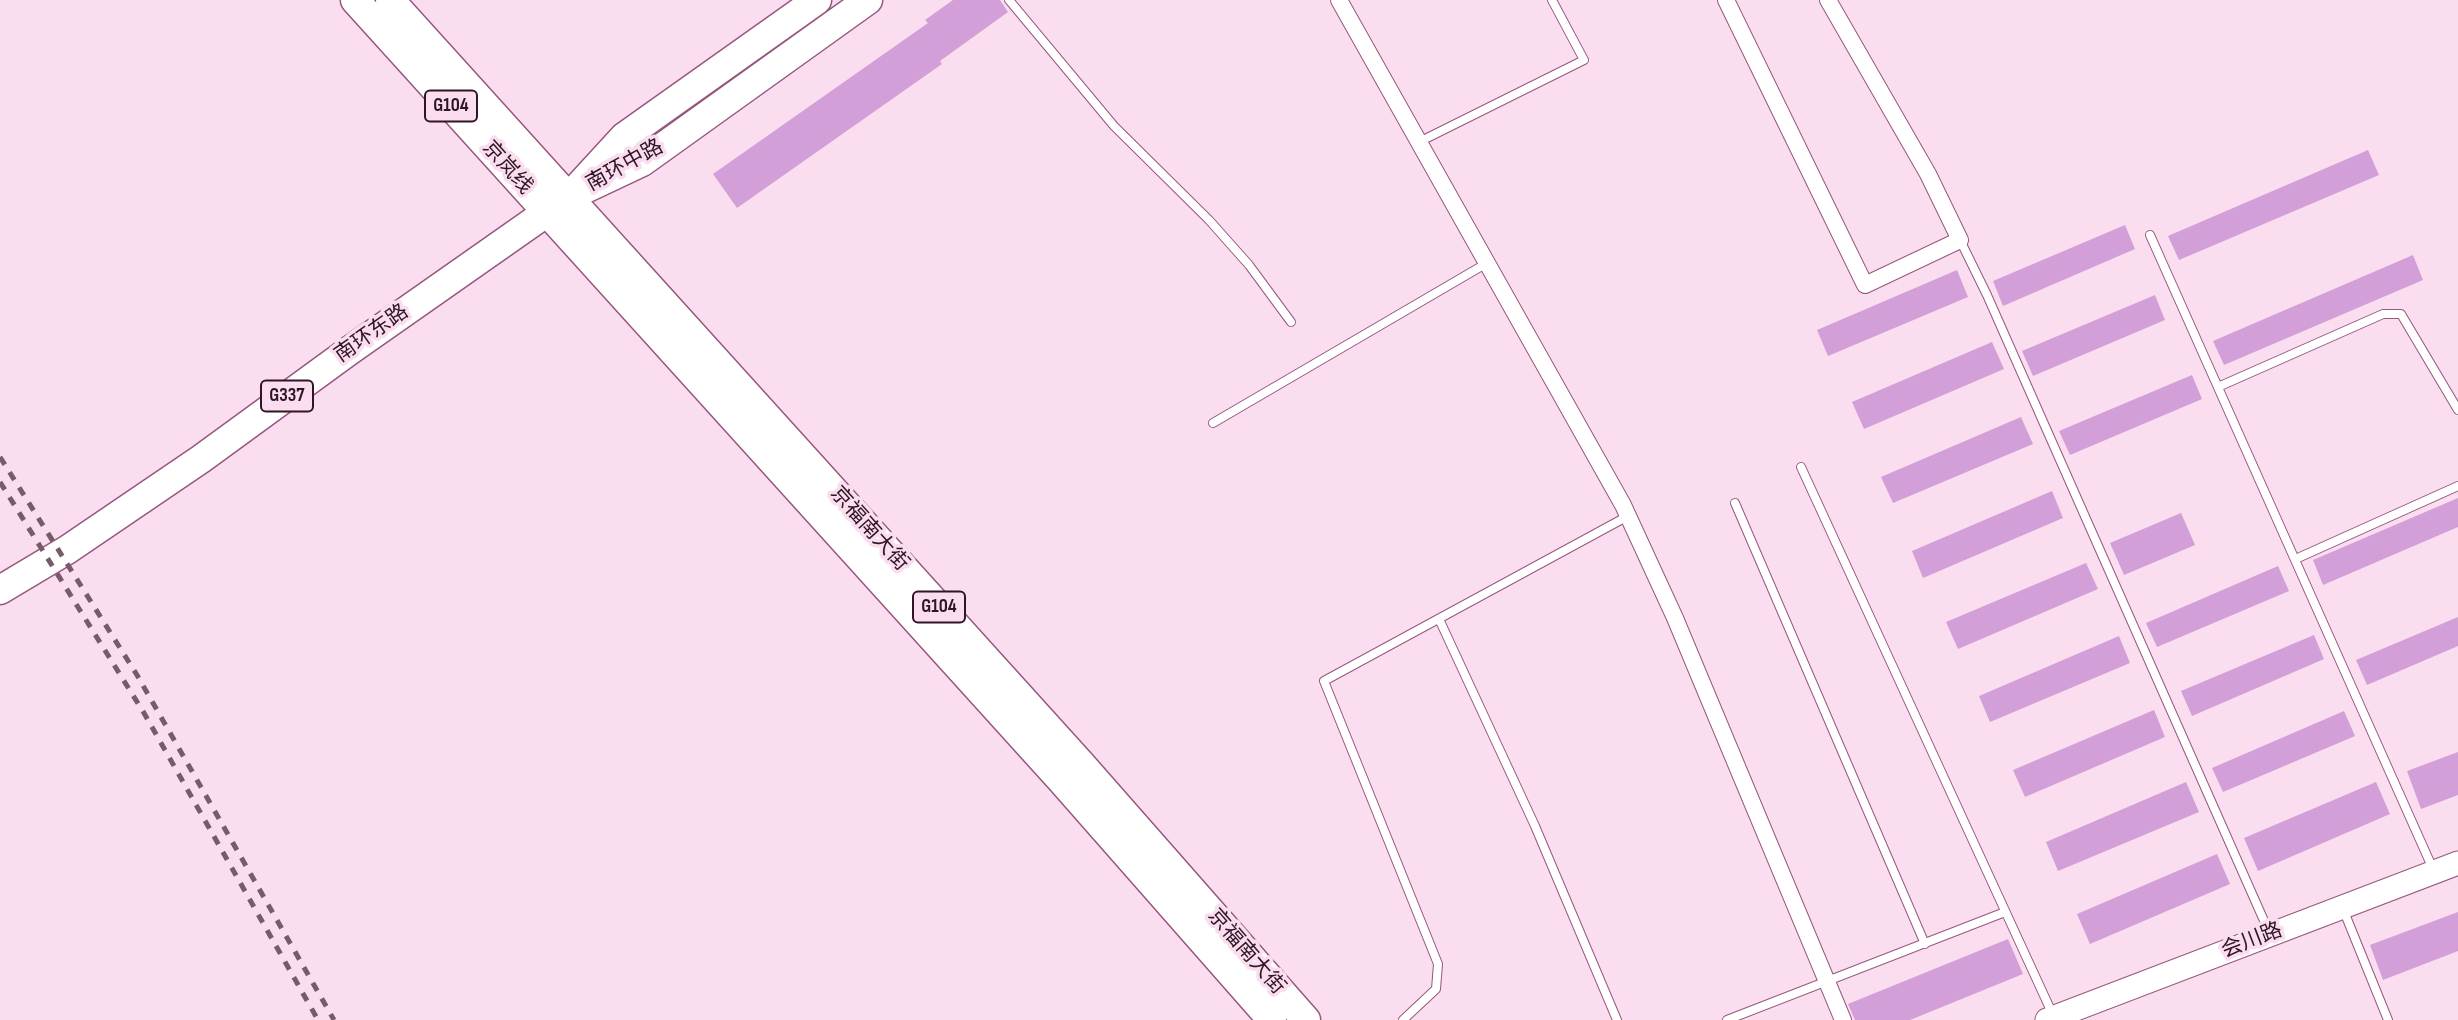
<!DOCTYPE html>
<meta charset="utf-8">
<style>
body{margin:0}
canvas{display:block;background:#faddee}
</style>
<canvas width="2458" height="1020"></canvas>
<script>
const c = document.querySelector('canvas').getContext('2d');
c.lineJoin = 'round';
function paint(path, color) { c.fillStyle = color; c.fill(path, 'evenodd'); }
function strokePath(path, color, width, dash) { c.strokeStyle = color; c.lineWidth = width; c.lineCap = dash ? 'butt' : 'round'; c.setLineDash(dash || []); c.stroke(path); }
function write(font, color, halo, rows, align = 'center') {
  c.font = font + ' "Sofia Sans Condensed","Noto Sans SC",sans-serif'; c.lineWidth = 7; c.setLineDash([]); c.textBaseline = 'middle'; c.strokeStyle = halo; c.fillStyle = color; for (const [text, x, y, turn = 0] of rows) {
    c.save(); c.translate(x, y); c.rotate((+turn || 0) * Math.PI / 180); c.textAlign = isNaN(turn) ? turn : align; if (halo) c.strokeText(text, 0, 0); c.fillText(text, 0, 0); c.restore();
  }
}
const building = new Path2D(`
 M953,0h47l8,12 -68,49 2,3 -205,144 -24,-34 215,-151 -3,-3z
 M2368,150l11,25 -200,85 -11,-24z
 M2125,225l10,24 -132,57 -10,-25z
 M2413,255l10,25 -199,85 -11,-24z
 M1957,270l11,27 -140,59 -11,-26z
 M2155,295l10,25 -132,56 -11,-25z
 M1992,342l12,27 -140,60 -12,-27z
 M2192,375l10,24 -132,56 -11,-24z
 M2021,417l12,27 -140,59 -12,-26z
 M2052,491l11,27 -140,60 -11,-27z
 M2458,498v29l-135,58 -10,-25z
 M2181,513l14,32 -71,30 -14,-32z
 M2086,563l12,26 -140,60 -12,-27z
 M2278,566l11,25 -132,56 -11,-24z
 M2458,617v29l-91,39 -11,-25z
 M2314,635l10,24 -132,57 -11,-25z
 M2119,636l11,27 -140,59 -11,-26z
 M2154,710l11,27 -140,60 -12,-27z
 M2344,711l11,25 -132,56 -11,-24z
 M2458,752v43l-37,14 -14,-38z
 M2186,782l13,30 -141,59 -12,-29z
 M2376,782l14,32 -132,57 -14,-33z
 M2217,854l13,30 -140,60 -13,-30z
 M2458,912v39l-75,29 -13,-35z
 M2008,939l15,35 -113,46h-55l-7,-16z`);
const lane = new Path2D(`
 M1009,0l105,126 95,94 40,45 42,57
 M1419,142l165,-82 -32,-60
 M2150,235l283,634
 M1960,240l27,55 282,637
 M2218,387l165,-73h18l57,96
 M1213,423l274,-160
 M1801,467l252,548
 M1735,503l190,441
 M2300,557l158,-71
 M1439,619l96,207 82,194
 M2343,909l45,111
 M1403,1020l33,-31 2,-25 -114,-283 304,-165
 M1727,1020l278,-108`);
const street = new Path2D(`
 M1339,0l284,505 52,113 168,402
 M1726,0l139,285 95,-45 -32,-66 -100,-174`);
const secondary = new Path2D(`
 M2047,1020l411,-157`);
const highway = new Path2D(`
 M355,0l707,781 210,239
 M390,0l691,764 225,256
 M579,186l45,-49 193,-137
 M0,590l67,-40 134,-91 148,-108 221,-155 72,-34 226,-162`);
const rail = new Path2D(`
 M0,457l137,218 197,345
 M0,482l144,231 174,307`);
const shields = [
 [451,106,52],
 [287,396,52],
 [939,607,52]
];
const shieldNames = [
 ["G104",451,106],
 ["G337",287,396],
 ["G104",939,607]
];
const streetNames = [
 ["南环中路",625,166,-29],
 ["京岚线",507,168,48],
 ["南环东路",372,334,-35],
 ["京福南大街",869,529,48],
 ["会川路",2252,941,-21],
 ["京福南大街",1246,952,49]
];
paint(building, '#d29fd9');
strokePath(lane, '#96577e', 10);
strokePath(street, '#96577e', 18);
strokePath(secondary, '#96577e', 25);
strokePath(highway, '#96577e', 31);
strokePath(lane, '#fff', 8);
strokePath(street, '#fff', 16);
strokePath(secondary, '#fff', 23);
strokePath(highway, '#fff', 28);
strokePath(rail, '#765b6b', 5, [9, 9]);
for (const [x, y, w] of shields) { const box = new Path2D(); box.roundRect(x - w / 2, y - 15.5, w, 31, 5); c.fillStyle = '#faddee'; c.fill(box); strokePath(box, '#2f1525', 2); }
write('bold 19px', '#2f1525', null, shieldNames);
write('21px', '#2f1525', '#faddee', streetNames);
</script>
